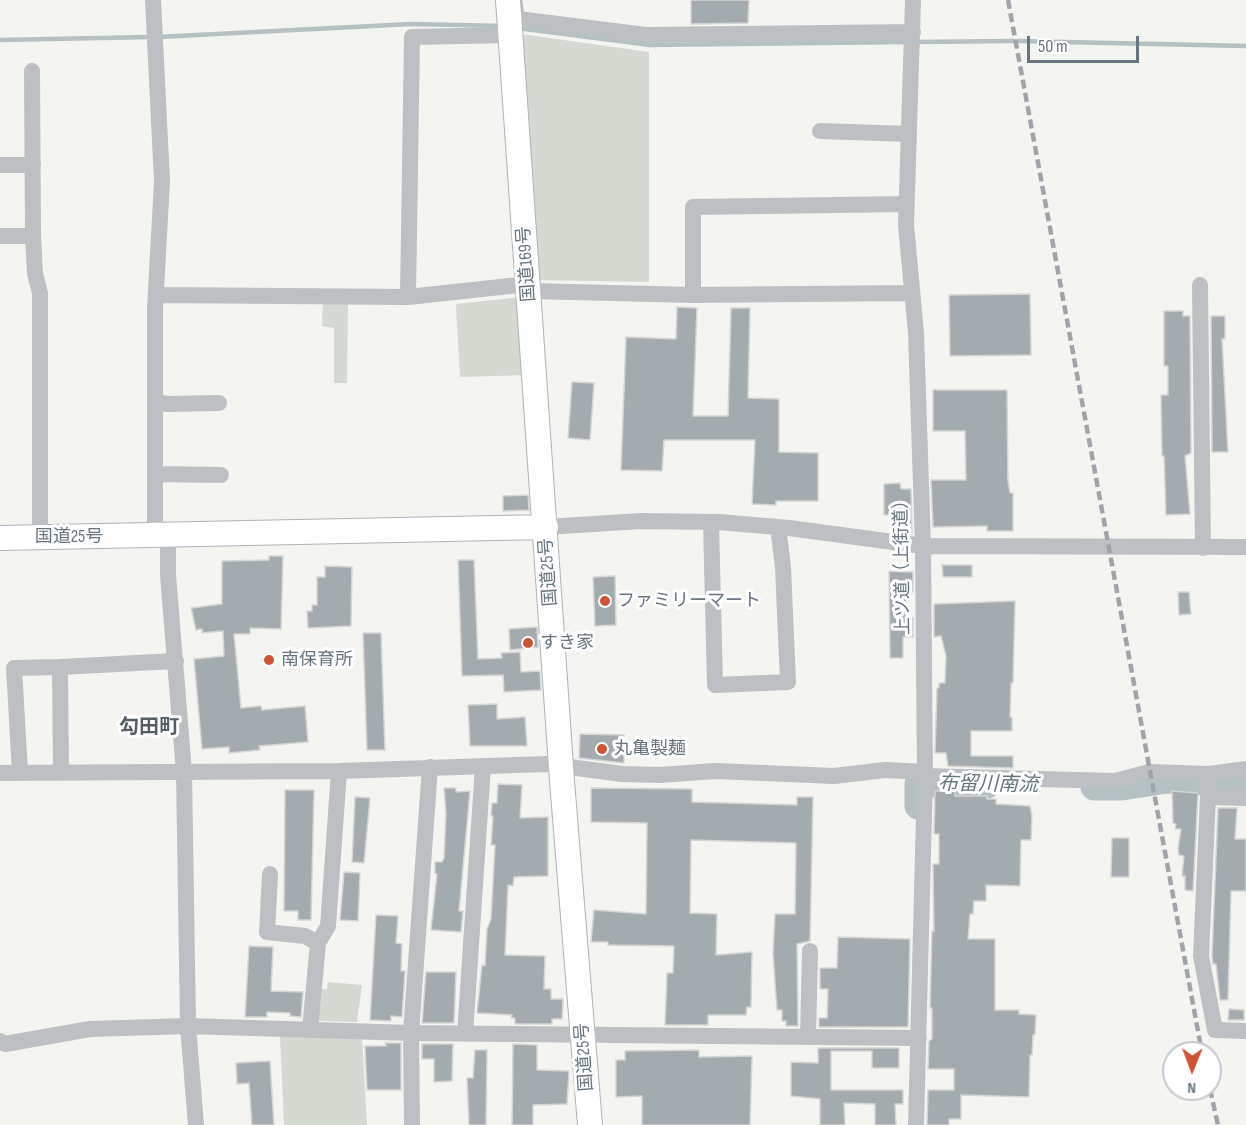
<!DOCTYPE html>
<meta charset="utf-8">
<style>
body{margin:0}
#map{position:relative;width:1246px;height:1125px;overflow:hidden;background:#f4f4f1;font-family:"Sofia Sans Condensed",sans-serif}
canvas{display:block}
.north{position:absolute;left:1162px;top:1041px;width:60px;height:60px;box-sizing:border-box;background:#fff;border:2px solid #c2c8cc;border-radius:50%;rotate:181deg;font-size:16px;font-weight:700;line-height:24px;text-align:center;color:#66757f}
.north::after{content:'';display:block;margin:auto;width:21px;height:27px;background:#cf5336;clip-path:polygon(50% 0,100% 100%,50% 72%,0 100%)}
.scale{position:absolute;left:1027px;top:36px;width:112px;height:27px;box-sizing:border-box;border:3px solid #66757f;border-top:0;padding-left:8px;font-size:18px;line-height:21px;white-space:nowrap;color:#66757f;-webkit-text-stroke:4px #fff;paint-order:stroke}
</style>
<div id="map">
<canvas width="1246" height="1125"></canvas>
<div class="north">N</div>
<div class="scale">50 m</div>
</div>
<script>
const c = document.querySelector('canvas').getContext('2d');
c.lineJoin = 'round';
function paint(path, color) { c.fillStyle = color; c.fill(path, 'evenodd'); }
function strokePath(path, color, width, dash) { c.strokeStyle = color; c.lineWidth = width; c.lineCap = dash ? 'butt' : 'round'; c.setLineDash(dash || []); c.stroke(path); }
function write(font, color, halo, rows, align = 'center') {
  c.font = font + ' "Sofia Sans Condensed","Noto Sans JP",sans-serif'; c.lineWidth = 6; c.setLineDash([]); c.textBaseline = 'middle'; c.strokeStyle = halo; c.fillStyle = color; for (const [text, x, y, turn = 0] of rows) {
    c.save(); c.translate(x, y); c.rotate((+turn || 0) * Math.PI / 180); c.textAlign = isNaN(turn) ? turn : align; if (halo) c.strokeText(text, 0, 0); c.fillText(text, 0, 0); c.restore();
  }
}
const green = new Path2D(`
 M521,34l128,18v230l-113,-2z
 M323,297l25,1 -1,85h-13v-55l-12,-2z
 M522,297l6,78 -68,2 -4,-73z
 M328,982l34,3 -5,37 -39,-1 1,-32h8z
 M280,1035l82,2 5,88h-83z`);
const stream = new Path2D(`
 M520,0l2,16
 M517,28l133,17 257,-3
 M158,37l253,-13 92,2
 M0,40l150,-3
 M1018,41l228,5
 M916,42l98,-1`);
const river = new Path2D(`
 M1094,787h28l45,-7 79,4
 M918,806v-22l69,1`);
const building = new Path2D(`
 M691,0h58l-1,23 -57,1z
 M1030,294l1,61 -81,1 -1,-61z
 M677,307l20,1 -4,108h35l3,-108h19l-2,90 31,1v53l39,1v48h-42v4l-24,-1 3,-64h-91l-2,31 -41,-1 5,-133 50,2z
 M1164,311h19v5h7l1,137 -6,3 5,58 -24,1 -2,-59h-2l-1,-61h7v-29h-4z
 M1211,316h14v23h-3l6,113h-16z
 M572,382l22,1 -4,57 -22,-2z
 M933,390h74l1,91 2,12h3v38h-26v-5l-54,1 -2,-47h35l-1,-49h-32z
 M900,483l1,6h10l1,45 -20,-3v-16h-8v-31z
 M528,495l1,15 -26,1v-15z
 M269,556h14l-2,73 -31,-1v6h-16l7,74 20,-2 1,4 43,-4 3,36 -49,4 1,4 -31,3v-6l-27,2 -8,-90 30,-3 -1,-25 -21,2v-4l-6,1 -5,-22 31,-4v-43l47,-1z
 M458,560h16l4,99 24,-1 -1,-5 19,-1 1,20 19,-1 1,19 -37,2 -1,-17 -41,1z
 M942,565h30v12h-29z
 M325,566l27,1 -1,59 -43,2 -1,-17h5v-6h5v-28h8z
 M889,571l24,1v20l-7,-1v27h7v19h-10v21h-13z
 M615,576l1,49 -21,1 -2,-49z
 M1178,592h11l2,22 -12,1z
 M1015,601l-2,82h-2l-1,34h2v14h-41v25h42v12l-65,-2 -2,-13h-11l2,-65h2v-5h6l1,-27 -5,-20 -7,1v-33z
 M537,627l1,20 -28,3 -1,-21z
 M363,633h18l4,117h-18z
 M497,704v15l28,-2 2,29h-57l-2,-41z
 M580,734l44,1v28l-45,-5z
 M498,784l24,1 -2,33 28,-1v59l-34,1 -1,9 -5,-1 -3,70 40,1 -1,33h7v10h12l-1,20h-10v5h-37v-6h-4l1,-3 -35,-2 5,-48 3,1 2,-37 4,-10 4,-74h-4l2,-29h-2l1,-13h5z
 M444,788h12v4l14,-1 -11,120h4l-2,21 -30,-2 6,-56 -2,-1v-11h7l2,-4 2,-45z
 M591,788l101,1v13l105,3v-8h16l-3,144 -13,3 1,82h-12v-5h-4v-11h-5l-4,-57 2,-39h20l1,-71 -105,-3 -1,73 27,1 -1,41 36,-3 -1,55h-4l-1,8h-38v10h-43l2,-52h6l1,-27 -66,-1v-3h-17l3,-32 52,4 1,-91 -56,-1z
 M285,790h29l-3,130h-13v-9h-14z
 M935,791h20v5h32v3h9v5l34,2 2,10 -1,24h-10l-1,46 -34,-1v16h-12l-1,13h-3l-2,25h27v71h24v4l17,1 -1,20h-2l-1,20h-2l-1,42 -68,-2v24h-12v6h-22l1,-35h26v-21h-26l1,-28 3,-2v-31h-2l2,-77h2l-1,-67h6v-30h-5z
 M1172,791l26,2 -5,98 -8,-1v-14h-3l2,-20 -5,-1 -1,-6 3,-20h-6l1,-5 -3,-1z
 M355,797l15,1 -6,65 -12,-1z
 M1218,808h19l-2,31h11v52h-15l-3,109h-8l-4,-36h-3l-1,-8z
 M1112,838h17v39h-18z
 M344,872l16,1 -2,48 -18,-1z
 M376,915l22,1 -2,27 6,1 -1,27h4l-3,46 -11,-1v5l-21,-1z
 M838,937l72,2 -2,88h-89v-9h8l1,-29h-8v-21h17z
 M249,946l24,1 -2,44 32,1 -2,25 -11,-1v-3l-23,-1v5h-22z
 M426,972h30l-2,51h-32z
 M1229,1009l15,1v10h-16z
 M385,1043h16v47h-34l-2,-44h21z
 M422,1044h31l-1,37 -18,1v-23h-12z
 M513,1044l24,1v25l32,1 -2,33 -34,1v20h-21z
 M818,1048h81v20h-27v-17h-41v39h72v14h-8l1,21h-21v-21l-31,-1 1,22h-25v-26l-29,-3v-34l27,1z
 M475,1050h12l-1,75h-17l-2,-47h6z
 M699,1050v7l53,-1 -2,69h-108v-29l-26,1v-37h9v-9z
 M270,1061l4,64h-22l-3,-42 -12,1 -1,-21z`);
const minor = new Path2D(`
 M153,0l9,181 -7,127v229
 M913,0l-7,225 10,108 7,213 2,230 -9,349
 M510,18l136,17 267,-3
 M32,71l1,165 2,38 5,19v244
 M820,131l89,3
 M0,165h33
 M0,236h33
 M1200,285l3,263
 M529,291l164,4 219,-2
 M158,295l250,2 120,-13
 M693,295v-88l214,-3
 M408,297l4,-260 99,-2
 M155,401l12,3 52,-1
 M155,474l66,1
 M711,523l4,162 73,-3 -5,-115 -5,-40
 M546,527l95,-6 78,1 70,6 134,18 323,1
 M168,537v38l16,197 4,254 8,99
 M61,772l-1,-105 116,-6
 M0,773l339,-2 208,-7 75,10 38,1 55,-4 119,5 51,-6 40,2
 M20,773l-6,-105 46,-1
 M1209,774l-8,182 14,74 31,1
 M925,776l190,5 34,-9 60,2 37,-5
 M1208,797l38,1
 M270,874l-3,58 38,4 13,7
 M310,1030l8,-87 10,-17 11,-155
 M465,1034l18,-268
 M808,1037l2,-86
 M0,1041l5,3 85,-15 98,-3 223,7 508,5
 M412,1125l-1,-92 19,-266`);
const highway = new Path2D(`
 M508,0l54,781 28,344
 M0,538l546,-11`);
const rail = new Path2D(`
 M1008,0l194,1053
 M1210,1089l8,36`);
const markers = [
 [605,601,6,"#cf5336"],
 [528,643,6,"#cf5336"],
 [269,660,6,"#cf5336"],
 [602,749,6,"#cf5336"]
];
const streetNames = [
 ["国道169号",527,264,-94],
 ["国道25号",69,537],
 ["上ツ道（上街道）",903,563,-91],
 ["国道25号",549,572,-94],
 ["国道25号",585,1057,-94]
];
const poiNames = [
 ["ファミリーマート",617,601],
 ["すき家",540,643],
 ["南保育所",281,660],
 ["丸亀製麺",614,749]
];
const neighbourhoodNames = [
 ["勾田町",149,728]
];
const waterNames = [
 ["布留川南流",988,785,1]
];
paint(green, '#d4d9d1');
strokePath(stream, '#b5c0c3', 4.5);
strokePath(river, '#b5c0c3', 27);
paint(building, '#a4abaf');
strokePath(building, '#d5d5d4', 1.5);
strokePath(highway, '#afb3b6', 26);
strokePath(minor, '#bcc0c3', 16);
strokePath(highway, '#fff', 24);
strokePath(rail, '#9ea4a8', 4.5, [9, 4.5]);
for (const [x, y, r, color] of markers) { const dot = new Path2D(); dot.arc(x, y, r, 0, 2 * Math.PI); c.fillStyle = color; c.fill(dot); strokePath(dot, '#fff', 2); }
write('18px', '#66757f', '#fff', streetNames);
write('18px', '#66757f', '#fff', poiNames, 'left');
write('bold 20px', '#535e65', '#fff', neighbourhoodNames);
write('italic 20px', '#63767b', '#fff', waterNames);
</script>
